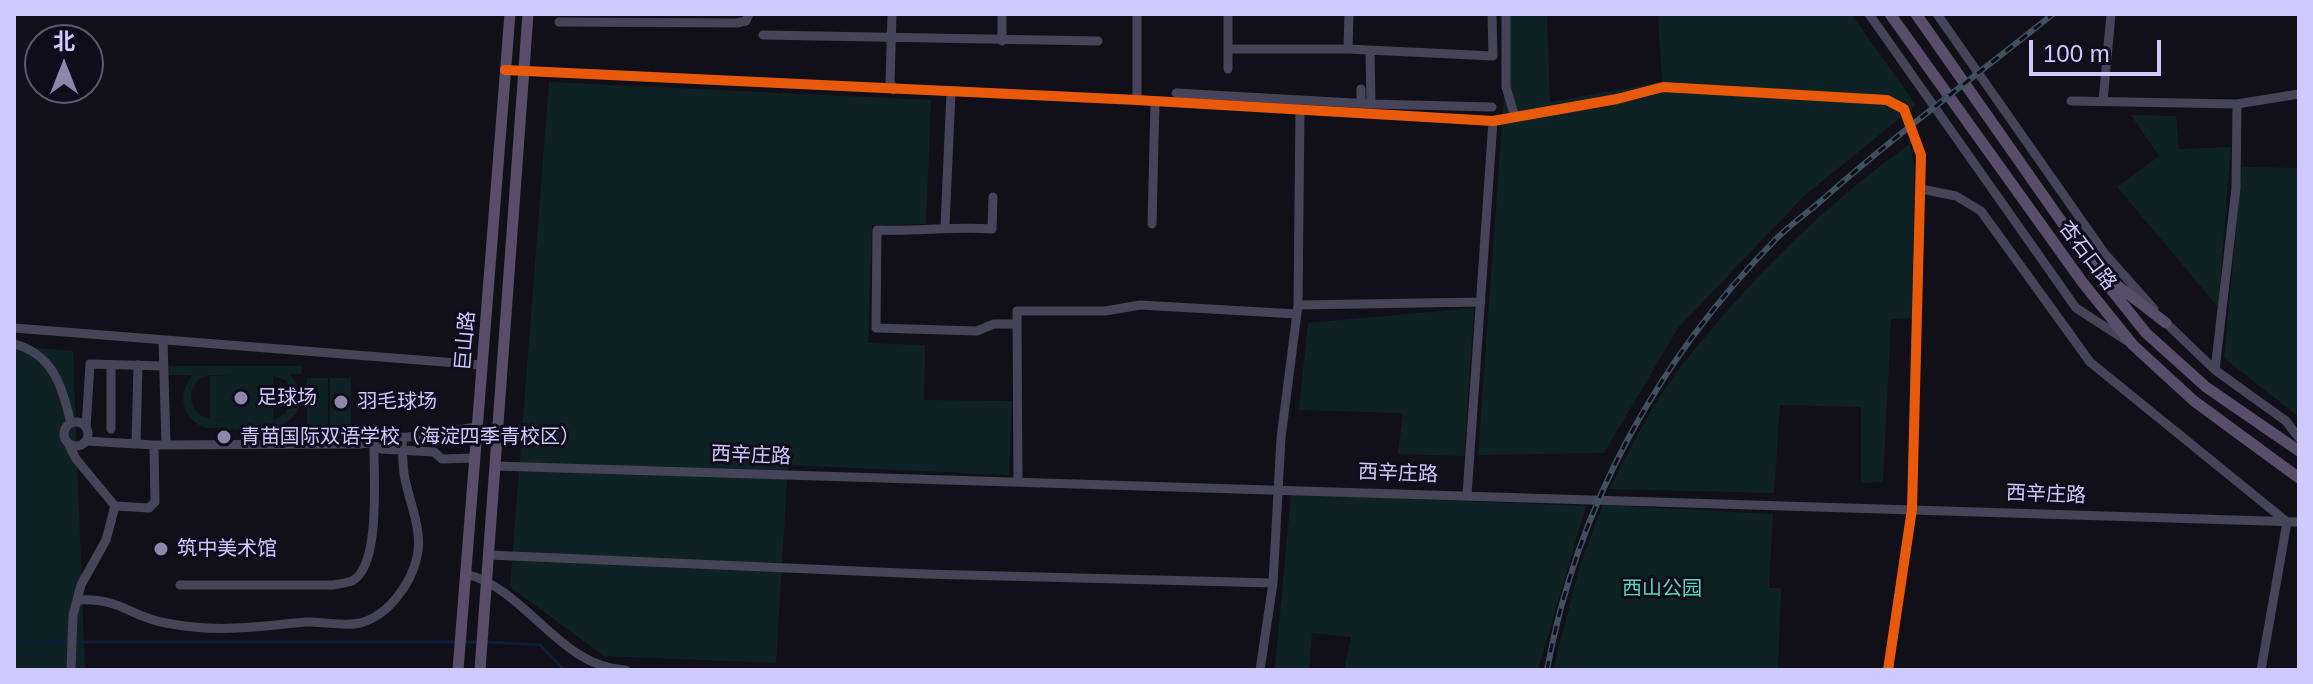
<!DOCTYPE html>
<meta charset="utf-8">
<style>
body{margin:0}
#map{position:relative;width:2313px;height:684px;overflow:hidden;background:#111018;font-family:Helvetica,"Noto Sans SC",sans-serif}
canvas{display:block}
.frame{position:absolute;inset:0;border:16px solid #cfc9fc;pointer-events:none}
.north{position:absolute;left:24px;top:24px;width:80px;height:80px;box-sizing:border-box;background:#0f0c1c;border:2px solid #5c5876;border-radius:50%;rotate:0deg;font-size:22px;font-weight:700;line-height:32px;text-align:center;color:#cfc9fc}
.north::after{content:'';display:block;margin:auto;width:28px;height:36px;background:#8c88ac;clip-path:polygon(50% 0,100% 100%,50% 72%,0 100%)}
.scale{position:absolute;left:2029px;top:40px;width:132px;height:36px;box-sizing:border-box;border:4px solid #cfc9fc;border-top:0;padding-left:10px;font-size:24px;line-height:28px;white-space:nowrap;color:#cfc9fc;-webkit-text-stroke:6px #0f0c1c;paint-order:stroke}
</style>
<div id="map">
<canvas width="2313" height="684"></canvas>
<div class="frame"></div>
<div class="north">北</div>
<div class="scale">100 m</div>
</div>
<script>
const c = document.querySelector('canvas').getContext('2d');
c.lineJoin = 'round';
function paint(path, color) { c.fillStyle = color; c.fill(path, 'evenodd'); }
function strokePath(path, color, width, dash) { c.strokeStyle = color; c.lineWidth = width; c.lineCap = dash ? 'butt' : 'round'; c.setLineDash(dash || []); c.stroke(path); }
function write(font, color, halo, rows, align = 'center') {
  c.font = font + ' Helvetica,"Noto Sans SC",sans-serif'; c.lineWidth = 6; c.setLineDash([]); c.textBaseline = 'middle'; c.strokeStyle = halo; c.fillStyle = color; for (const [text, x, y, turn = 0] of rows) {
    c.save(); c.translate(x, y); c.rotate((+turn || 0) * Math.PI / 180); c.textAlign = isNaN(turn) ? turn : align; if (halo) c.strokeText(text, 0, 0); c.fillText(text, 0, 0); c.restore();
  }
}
const green = new Path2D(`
 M1510,14h37l3,88 112,-20 -4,-68h193l65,91 -112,91 -126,132 -74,125 -126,2z
 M549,82l382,18 -5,124 -54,1 -4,118 57,2 -1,55 88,1 -3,74 -221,-10 -12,198 -172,-7 -94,-69z
 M2131,115l45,1 3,33 52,-2 -13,160 -101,-120 42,-31z
 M1910,144l4,20 -2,154 -21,1 -8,163 -22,1v-76l-81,-2 -6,88 -165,-4c21,-39 41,-81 67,-116 63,-82 149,-170 234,-229z
 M2242,167l57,1v249l-75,-59z
 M1474,308l-10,148 -66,-2 5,-41 -104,-3 9,-87z
 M14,346l59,5 12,319h-71z
 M166,366h135l1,8h-12c8,11 13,21 8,35 -12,30 -66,19 -92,19 -25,-9 -29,-33 -14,-53h-26zM209,375h25l-24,1v43l16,1c-21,0 -36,-4 -35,-29l8,-12zM273,375l14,6 5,17 -7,16 -12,6z
 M307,378h21v47h-21z
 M330,378h21v47h-21z
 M1291,494l295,12 -48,164h-194l7,-33 -39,-4 -3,37 -34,-2z
 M1603,505l170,9 -4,74h12l-3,82h-225l27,-105z`);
const stream = new Path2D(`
 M14,642h464
 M486,642l54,3 24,25`);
const minor = new Path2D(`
 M892,14l-2,68 4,8
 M1002,14v27
 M1228,14v55
 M1506,14v73l9,30
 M1869,14l207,294 51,33
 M1937,14l168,240 49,55
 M559,22l178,1 9,-2 3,-7
 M763,35l335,6
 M1228,49h120l1,-35
 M1348,49l145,7 -1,-42
 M1370,53l1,51 121,3
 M505,70l632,30 356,21 124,-22 46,-12 224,13 17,9 17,46 -9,354 -24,161
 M1361,89v14
 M1176,93l195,11
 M1137,100v-86
 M2071,101l166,3
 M2103,101l8,-87
 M1921,189l35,7 25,15 109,151 197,160 -26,148
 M993,197l-1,32c-39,-3 -76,3 -115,1l-1,98 101,3 17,-7h23
 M1152,224l3,-123
 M945,226l6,-134
 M1298,305l183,-3
 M2163,320l52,50 71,51 13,17
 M14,328l468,37
 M163,340l3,105
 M14,344c40,10 48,44 57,79
 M111,365v64
 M2215,370l21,-182 1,-84 62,-10
 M64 434a12 12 0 1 1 24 0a12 12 0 1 1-24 0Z
 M86,428l4,-64 73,2
 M374,440l7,9 53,3 8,7 32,-1
 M86,441l68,4 206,-1 117,-17
 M136,444l2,-79
 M69,445l7,14 39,47 -9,34 -25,45 -8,30 -2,55
 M496,466l1803,56
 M1018,481l-1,-170h88l35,-6 157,9
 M1467,495l26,-374
 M115,506l34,2 6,-6 -1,-57
 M489,555l436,19 348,9
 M466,574c61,15 94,94 160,96
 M180,585h153c5,-1 13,-2 19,-4 30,-15 21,-110 22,-141
 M79,600c43,-2 51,17 87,23 50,10 90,4 139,-1 17,-1 38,5 55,1 28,-7 51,-39 57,-66 6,-26 -7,-53 -12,-78 -3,-13 -2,-28 -3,-42
 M1260,670l13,-87 8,-145 17,-133 2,-196`);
const major = new Path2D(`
 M1890,14l193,269 50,62 61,56 105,77
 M1916,14l178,254 52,65 60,54 93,64
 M2109,279l57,44
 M458,670l52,-656
 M480,670l48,-656`);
const rail = new Path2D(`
 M1547,670c30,-165 112,-312 229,-431 14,-14 31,-26 46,-39 74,-66 154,-124 231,-186`);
const cycleway = new Path2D(`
 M505,70l632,30 356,21 124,-22 46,-12 224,13 17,9 17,46 -9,354 -24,161`);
const markers = [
 [241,398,8,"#8c88ac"],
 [341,402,8,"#8c88ac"],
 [224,437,8,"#8c88ac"],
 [161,549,8,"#8c88ac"]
];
const streetNames = [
 ["杏石口路",2087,256,53],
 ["巨山路",466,341,-85],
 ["西辛庄路",751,456,2],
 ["西辛庄路",1398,474,2],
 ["西辛庄路",2046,495,2]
];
const poiNames = [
 ["足球场",257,398],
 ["羽毛球场",357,402],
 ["青苗国际双语学校（海淀四季青校区）",240,437],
 ["筑中美术馆",177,549]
];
const parkNames = [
 ["西山公园",1662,589]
];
paint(green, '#0f2223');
strokePath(stream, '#0e1f3b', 3);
strokePath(minor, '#464459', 9);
strokePath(major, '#594e6a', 11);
strokePath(rail, '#3f5160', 6);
strokePath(rail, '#0f0c1c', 3, [9]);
strokePath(cycleway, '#e8590c', 10);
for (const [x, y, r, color] of markers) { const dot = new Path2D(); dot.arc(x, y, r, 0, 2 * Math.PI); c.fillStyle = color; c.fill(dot); strokePath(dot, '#0f0c1c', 3); }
write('20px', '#cfc9fc', '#0f0c1c', streetNames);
write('20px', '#cfc9fc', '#0f0c1c', poiNames, 'left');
write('20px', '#5ad7b9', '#0f0c1c', parkNames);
</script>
